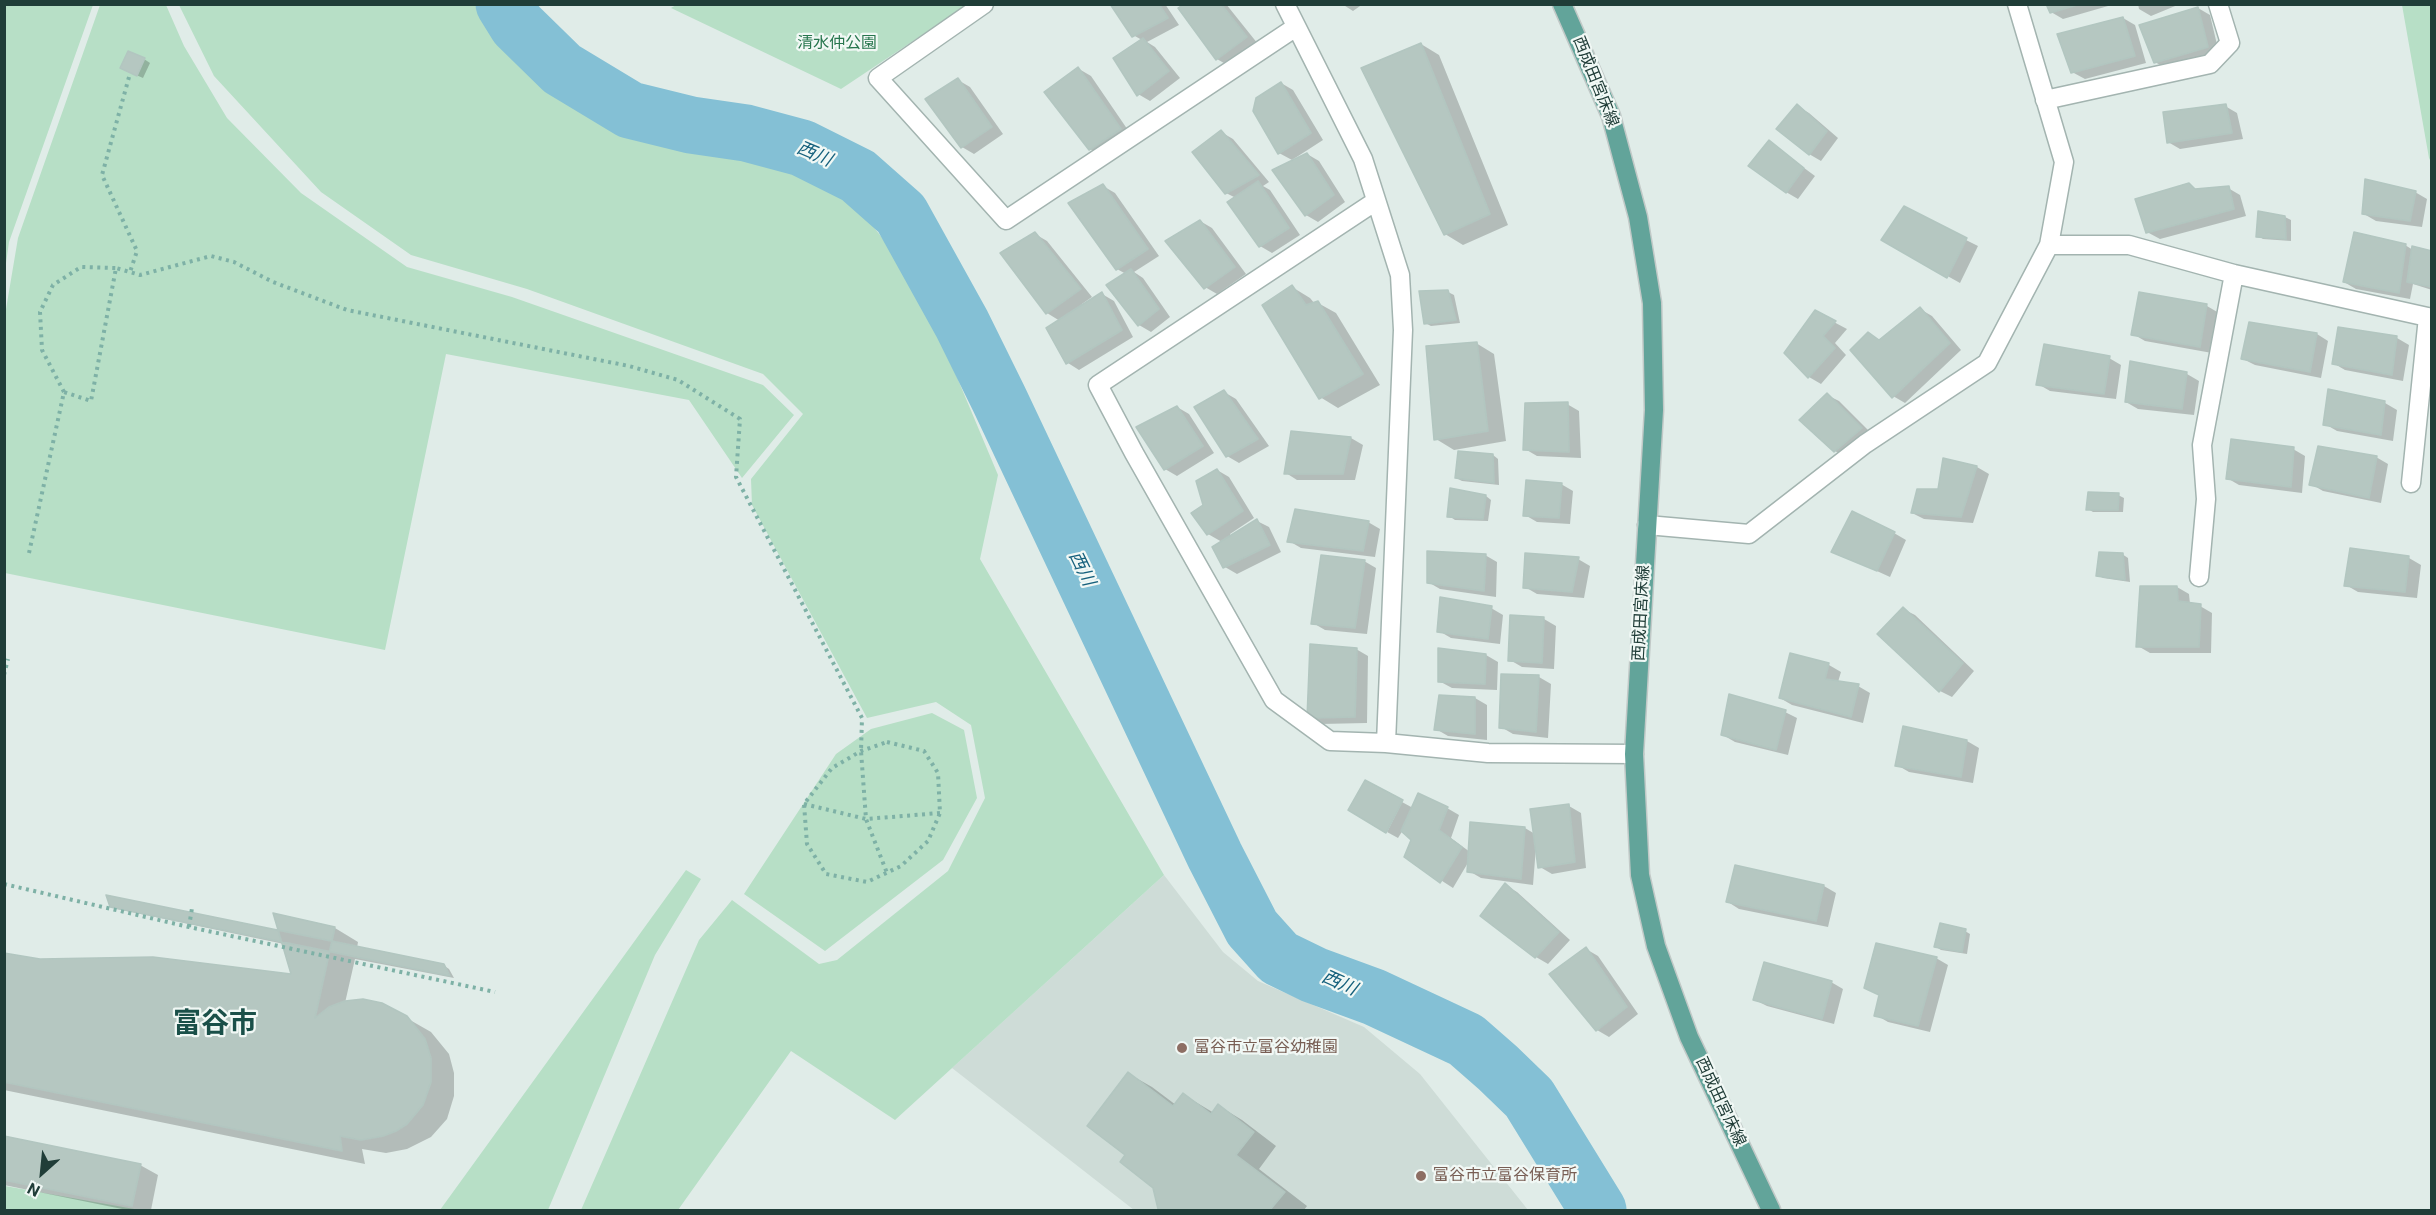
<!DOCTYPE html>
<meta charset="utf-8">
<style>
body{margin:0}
#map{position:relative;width:2436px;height:1215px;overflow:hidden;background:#e0ece8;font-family:Roboto,sans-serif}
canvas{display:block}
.frame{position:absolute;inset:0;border:6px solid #203d38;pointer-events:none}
.north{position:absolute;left:12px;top:1143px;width:60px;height:60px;-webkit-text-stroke:4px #f1f8f5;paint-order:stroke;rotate:207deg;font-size:16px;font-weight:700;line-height:24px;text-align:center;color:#203d38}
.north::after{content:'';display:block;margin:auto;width:21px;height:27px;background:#203d38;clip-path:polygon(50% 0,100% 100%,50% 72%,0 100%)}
</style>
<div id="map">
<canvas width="2436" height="1215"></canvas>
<div class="frame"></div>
<div class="north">N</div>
</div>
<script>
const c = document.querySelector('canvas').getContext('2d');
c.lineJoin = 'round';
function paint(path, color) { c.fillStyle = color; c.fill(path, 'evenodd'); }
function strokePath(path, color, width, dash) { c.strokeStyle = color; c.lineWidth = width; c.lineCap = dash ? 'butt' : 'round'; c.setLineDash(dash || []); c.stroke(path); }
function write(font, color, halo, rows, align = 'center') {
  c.font = font + ' Roboto,"Noto Sans JP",sans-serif'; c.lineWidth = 4.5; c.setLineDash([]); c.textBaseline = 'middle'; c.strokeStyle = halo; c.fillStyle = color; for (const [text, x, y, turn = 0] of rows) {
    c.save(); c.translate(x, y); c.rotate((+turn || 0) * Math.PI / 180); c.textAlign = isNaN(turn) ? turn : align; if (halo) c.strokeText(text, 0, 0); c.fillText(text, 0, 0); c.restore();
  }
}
const built = new Path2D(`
 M1164,875l59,77 35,29 106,46 56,47 108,136h-394l-182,-142z`);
const green = new Path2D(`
 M5,4l88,1 -84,237 -4,28z
 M100,5h66l18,41 43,72 74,75 106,74 105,30 251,88 31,30 -52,63 -53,-78 -243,-46 -61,296 -380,-77 -1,-252 14,-83z
 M179,5h296l23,38 104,74 140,32 104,43 71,90 81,193 -18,84 184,316 -269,245 -104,-69 -113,159h-97l118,-270 33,-40 87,64 18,-4 111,-89 37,-73 -14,-73 -35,-23 -69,16 -115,-213 -1,-26 52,-65 -40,-40 -236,-85 -116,-34 -90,-63 -107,-116z
 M676,5v-1l291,1 -126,84 -170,-81z
 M2402,5h29v157l-2,-4z
 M932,713l32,17 13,68 -34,62 -118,91 -81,-57 92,-140 35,-25z
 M686,870l15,9 -46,76 -107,255h-108z
 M4,1186h1l135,24h-135z`);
const shadow = new Path2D(`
 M1112,4h53l14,21 -32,17 8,5 25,31 -30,23 -12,-7 4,-54 -9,-5z
 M1187,4h39l32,40 -29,22 -12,-7z
 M1342,4h21l-10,7z
 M2048,4h67l-52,15 -12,-7z
 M2138,4h42l-29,12 -12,-7z
 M2198,8l12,7 9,38 -52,16 -12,-7z
 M2123,18l12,7 11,38 -61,16 -13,-7z
 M1421,44l18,11 69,170 -45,20 -18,-11z
 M144,59l6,4 -7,15 -16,-7z
 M1079,69l12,7 41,60 -30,20 -12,-7z
 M958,80l12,7 33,47 -29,20 -12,-7z
 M1281,83l12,7 30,50 -31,20 -13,-7z
 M1797,106l12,7 29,25 -17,23 -12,-7z
 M2225,106l12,7 6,26 -63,10 -12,-7z
 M1221,132l12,7 36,43 -6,4 7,4 30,45 -28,18 -12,-7 -24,-48 -10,-5z
 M1769,142l46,34 -17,23 -12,-7z
 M1307,154l12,7 26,41 -27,20 -12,-7z
 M2188,185l10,5 30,-2 12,7 6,21 -86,23 -13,-7z
 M1103,186l12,7 44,63 -25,16 9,6 27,39 -19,15 -12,-7 -13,-51 -9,-5z
 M2415,192l12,7 -5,28 -46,-6 -12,-7z
 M2285,217l6,3v21l-28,-2 -5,-3z
 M1200,221l12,7 34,46 -29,20 -12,-7z
 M1035,234l12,7 45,56 -10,7 1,2 19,-12 12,7 19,36 -54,33 -11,-7 -8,-42 -13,-8 -45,-59z
 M1883,240h83l12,6 -18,37z
 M2405,245l8,5 19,2v38l-19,-6 -3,15 -54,-10 -12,-7z
 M1292,287l18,11 5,6 3,-1 18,10 44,72 -42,23 -18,-11z
 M1448,292l6,3 6,28 -29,3 -6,-3z
 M2141,294l66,12 12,7 -7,40 -67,-12 -12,-7z
 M1920,309l12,7 29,34 -56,53 -12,-7 -13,-55z
 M1815,312l32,17 -12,14 11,12 -25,29 -12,-7 -24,-24z
 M2340,328l57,10 12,7 -6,36 -58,-11 -12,-7z
 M2317,334l11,7 -7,37 -66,-13 -12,-6z
 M1476,343l18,11 12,87 -52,9 -18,-11z
 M2109,358l12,7 -5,34 -66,-8 -12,-7z
 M2131,363l56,11 12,7 -5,34 -56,-6 -12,-7z
 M1224,392l12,7 33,47 -30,17 -12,-7z
 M1827,395l12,6 34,34 -26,23 -12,-7z
 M2385,403l12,7 -4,31 -56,-10 -12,-7z
 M1567,404l12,7 2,47 -44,-2 -12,-7z
 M1177,407l12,7 25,39 -37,23 -12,-7z
 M1351,438l12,7 -8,35h-58l-11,-7z
 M2293,449l12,7 -3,37 -63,-8 -12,-7z
 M1493,455l5,4 1,26 -37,-4 -6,-3z
 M2376,457l12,7 -7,39 -58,-12 -12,-7z
 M1945,460l32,7 12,7 -16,49 -49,-4 -12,-6 27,-23z
 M1217,470l12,7 25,41 -24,16 1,3 26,-16 12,6 12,25 -44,22 -12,-7 -3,-25 -14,-8z
 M1561,484l12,7 -3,33 -33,-2 -12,-7z
 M2118,495l6,3 -1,14h-30l-5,-3z
 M1486,496l5,4 -3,21 -33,-1 -6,-4z
 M1368,522l12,7 -5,28 -74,-9 -12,-7z
 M1894,533l12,7 -16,37 -57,-26z
 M2122,554l6,4 2,24 -27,-4 -6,-3z
 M1485,555l12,7 -1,35 -56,-8 -12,-7z
 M2409,558l12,7 -4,33 -59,-6 -12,-7z
 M1578,559l12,7 -6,32 -47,-4 -12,-7z
 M1364,561l12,7 -9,66 -42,-4 -12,-7z
 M2177,587l12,7 1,10 10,2 12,7 -1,40h-61l-12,-7z
 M1491,608l12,7 -3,29 -49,-6 -12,-7z
 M1903,609l12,6 59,56 -22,26 -12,-6 -61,-57z
 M1544,619l12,7 -2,43 -32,-2 -12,-7z
 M1356,649l12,7 -1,67 -46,1 -12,-7z
 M1486,655l12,7 -1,28 -45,-2 -13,-7z
 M1791,655l38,10 12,7 -3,10 20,4 12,7 -7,30 -71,-18 -12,-7z
 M1539,677l12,7 -3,54 -35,-4 -12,-7z
 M1475,698l12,7v35l-39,-4 -12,-7z
 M1785,712l12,6 -9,37 -53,-13 -12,-7z
 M1904,727l63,14 12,7 -6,35 -64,-11 -12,-7z
 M1402,802l11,6h34l12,7 -8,23 19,14 55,-24 10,6 34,-28 12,7 5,55 -34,6 -12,-7 -4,-20 -3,38 -52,-7 -12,-7v-10l-16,27 -48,-31 8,-17 -10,-10 -5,8 -11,-6z
 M1736,867l88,19 12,7 -8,34 -89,-18 -11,-7z
 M1505,885l12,7 53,48 -22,24 -12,-7z
 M111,906l166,25 58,-3 23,14 -1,6 86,17 6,4 5,9 -99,-19 -10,44 37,1 49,28 18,22 5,19v23l-7,23 -16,18 -24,12 -21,4 -24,-4 3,15 -361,-74v-135l35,6 254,15 -9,-32 -167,-35z
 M1965,931l5,3 -3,20 -26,-4 -5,-3z
 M1586,949l12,7 40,58 -29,23 -12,-7z
 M1936,958l12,7 -18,67 -42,-10 -12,-7 5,-19z
 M1831,982l12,7 -9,35 -67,-18 -12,-6z
 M1129,1074l23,13 24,18 8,-10 30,18 5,-7 23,14 34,26 -17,23 48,37 -3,4h-141l-4,-2 -4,-20 -28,-33z
 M4,1137l136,28 18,10 -7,35h-24l-123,-25z`);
const river = new Path2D(`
 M504,4l13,21 45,44 68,41 61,15 55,8 56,15 56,28 43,38 61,110 37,75 216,457 37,72 27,30 35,17 60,22 92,43 32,28 31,30 69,112`);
const building = new Path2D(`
 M1110,4h49l9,14 -36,19z
 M1184,4h37l26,33 -31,23 -38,-52z
 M2046,4h34l-30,9z
 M2198,7l10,40 -54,16 -15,-38z
 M2123,17l12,39 -64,17 -14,-39z
 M1143,38l26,33 -32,25 -24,-38z
 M1421,43l69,171 -46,21 -83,-167z
 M128,51l17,7 -8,18 -17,-8z
 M1078,67l43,62 -32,21 -45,-58z
 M958,78l34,49 -31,21 -36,-49z
 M1281,82l30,51 -33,21 -25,-43 3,-13z
 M1797,104l30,27 -18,24 -33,-26z
 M2226,104l6,29 -65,10 -4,-31z
 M1221,130l38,45 -34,19 -33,-42z
 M1769,140l35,28 -18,25 -38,-27z
 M1307,153l27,42 -29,21 -33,-46z
 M2365,179l51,12 -6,30 -48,-7z
 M1258,181l31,47 -30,19 -32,-45z
 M2189,183l6,6 34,-3 5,23 -88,24 -11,-34z
 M1103,184l45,65 -32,21 -48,-67z
 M1904,206l63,32 -20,40 -66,-38z
 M2258,211l27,5 1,23 -30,-2z
 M1200,220l35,47 -31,22 -39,-48z
 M1035,232l46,57 -35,25 -46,-61z
 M2354,232l52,12 -7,49 -56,-11z
 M2412,246l20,5v36l-25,-5z
 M1131,269l28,40 -21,17 -32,-41z
 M1292,285l14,20 12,-4 45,73 -44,25 -57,-94z
 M1448,290l8,30 -32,4 -5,-33z
 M1102,292l20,38 -56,34 -20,-36z
 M2139,292l68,12 -7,43 -69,-12z
 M1920,307l30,36 -58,55 -42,-48 18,-18 11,8z
 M1815,310l21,11 -13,15 12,12 -27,30 -24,-25z
 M2249,322l68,11 -7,39 -69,-13z
 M2338,327l59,9 -5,39 -60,-11z
 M1477,342l11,89 -54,9 -8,-94z
 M2044,344l66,12 -6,38 -68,-9z
 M2130,361l57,11 -5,37 -57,-7z
 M2328,389l57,12 -4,34 -58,-10z
 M1224,390l34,49 -32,18 -32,-50z
 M1827,393l35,35 -28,24 -35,-32z
 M1568,402l1,50 -46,-2 2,-47z
 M1177,406l26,40 -39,24 -28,-43z
 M1291,431l60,6 -8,37h-59z
 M2231,439l63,8 -3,40 -65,-8z
 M2318,446l59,10 -8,42 -60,-13z
 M1458,451l35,3 1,29 -39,-5z
 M1943,458l34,8 -16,51 -50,-4 6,-24h21z
 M1217,469l26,42 -36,24 -16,-22 12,-8 -7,-24z
 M1526,480l36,3 -3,35 -36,-2z
 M1450,488l36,7 -3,24 -36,-2z
 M2088,492l31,1 -1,17h-32z
 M1295,509l74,12 -6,30 -76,-9z
 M1852,511l43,21 -18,39 -46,-19z
 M1257,519l13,26 -47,23 -11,-21z
 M2350,548l59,8 -4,36 -61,-6z
 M1427,551l59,3 -2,37 -57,-8z
 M2099,552l24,1 2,27 -29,-4z
 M1525,553l54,4 -7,35 -49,-4z
 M1321,555l44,5 -10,68 -44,-4z
 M2140,586h37l1,15 23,3 -2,43h-63z
 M1440,597l52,9 -4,33 -51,-7z
 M1903,607l60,56 -24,29 -62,-58z
 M1510,615l34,2 -2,46 -34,-2z
 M1310,644l47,4 -2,69 -48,1z
 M1438,648l48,6 -1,30 -47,-2z
 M1790,653l39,10 -4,16 34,5 -8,33 -72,-19z
 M1501,674l38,1 -3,57 -37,-4z
 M1729,694l57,16 -10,40 -55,-15z
 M1439,695l36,2v37l-41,-4z
 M1903,726l64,14 -6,37 -66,-11z
 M1365,780l38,20 -17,33 -38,-23z
 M1418,793l30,14 -9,23 23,17 -22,36 -36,-26 7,-17 -10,-9z
 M1569,804l6,58 -37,6 -8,-59z
 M1470,822l55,5 -4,52 -54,-7z
 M1735,865l89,20 -8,36 -90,-19z
 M1505,883l54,49 -24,26 -55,-42z
 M106,895l338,69 6,12 -340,-69z
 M273,913l62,14 -20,91 14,-11 16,-6 18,-2 19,4 25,13 18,23 6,19v24l-8,23 -16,19 -11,7 -13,5 -22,4 -21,-4 2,15 -338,-69v-129l36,6 113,-2 138,17z
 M1940,923l26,6 -4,23 -28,-5z
 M1876,943l61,14 -19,69 -44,-10 5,-21 -15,-7z
 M1586,947l41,60 -31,24 -47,-57z
 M1764,962l68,19 -10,38 -69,-19z
 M1128,1072l45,34 10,-13 28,21 7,-10 36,28 -18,23 49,37 -15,18h-110l-2,-1 -5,-21 -33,-26 5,-7 -38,-29z
 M4,1136l137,28 -9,42 -128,-26z`);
const path = new Path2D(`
 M129,77l-27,98 35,76 -7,21
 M64,392l-22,-42 -2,-38 13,-27 28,-18 35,1
 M29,553l35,-161 27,9 25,-133 24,7 71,-19 23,6 39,20 74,28 282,56 49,14 62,39 -4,58 126,241 -1,33 5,68 21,54
 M4,675l4,-16
 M887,742l37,9 14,22 2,40 -12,28 -27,25 -34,16 -41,-8 -19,-30 -3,-40 28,-36 29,-17z
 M804,804l62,15 74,-6
 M4,884l185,43 306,65
 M189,927l3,-19`);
const minor = new Path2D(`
 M984,4l-106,74 128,142 290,-193
 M1285,4l78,155 37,116 3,55 -17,413
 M2017,4l47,158 -15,83
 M2045,100l165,-36 20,-21 -12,-39
 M1376,201l-278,184 36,68 140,247 56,41 56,2 102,10 146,1
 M2411,483l17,-166
 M1647,525l102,9 116,-90 122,-81 62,-118h80l105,29 198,44
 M2199,577l7,-78 -4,-54 32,-171`);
const major = new Path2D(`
 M1562,4l49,112 27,101 14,86 2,107 -20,344 6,121 16,71 33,91 82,173`);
const markers = [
 [1182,1048,6,"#8d6e63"],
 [1421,1176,6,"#8d6e63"]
];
const parkNames = [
 ["清水仲公園",837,44]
];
const streetNames = [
 ["西成田宮床線",1595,82,68],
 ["西成田宮床線",1642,613,-87],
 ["西成田宮床線",1720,1102,65]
];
const educationNames = [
 ["富谷市立富谷幼稚園",1194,1048],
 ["富谷市立富谷保育所",1433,1176]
];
const waterNames = [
 ["西川",814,155,23],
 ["西川",1081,569,64],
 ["西川",1339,984,24]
];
const townNames = [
 ["富谷市",215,1025]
];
paint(built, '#cedcd7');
paint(green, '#b7dfc6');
paint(shadow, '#0003');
strokePath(river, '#84c0d5', 57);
paint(building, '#b5c7c1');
strokePath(building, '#b2c6c0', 1.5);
strokePath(minor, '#a3b4b0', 21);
strokePath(major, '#c1c9c7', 21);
strokePath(path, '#7eb1a6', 4, [3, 4.5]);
strokePath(minor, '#fff', 18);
strokePath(major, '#62a49a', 18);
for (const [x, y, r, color] of markers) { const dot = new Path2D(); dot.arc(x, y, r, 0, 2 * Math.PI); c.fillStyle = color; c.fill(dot); strokePath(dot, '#f1f8f5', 2); }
write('16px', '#27764e', '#f1f8f5', parkNames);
write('16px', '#203d38', '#f1f8f5', streetNames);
write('16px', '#785e54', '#f1f8f5', educationNames, 'left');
write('italic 18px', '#16617d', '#f1f8f5', waterNames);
write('bold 28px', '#1a5049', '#f1f8f5', townNames);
</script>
